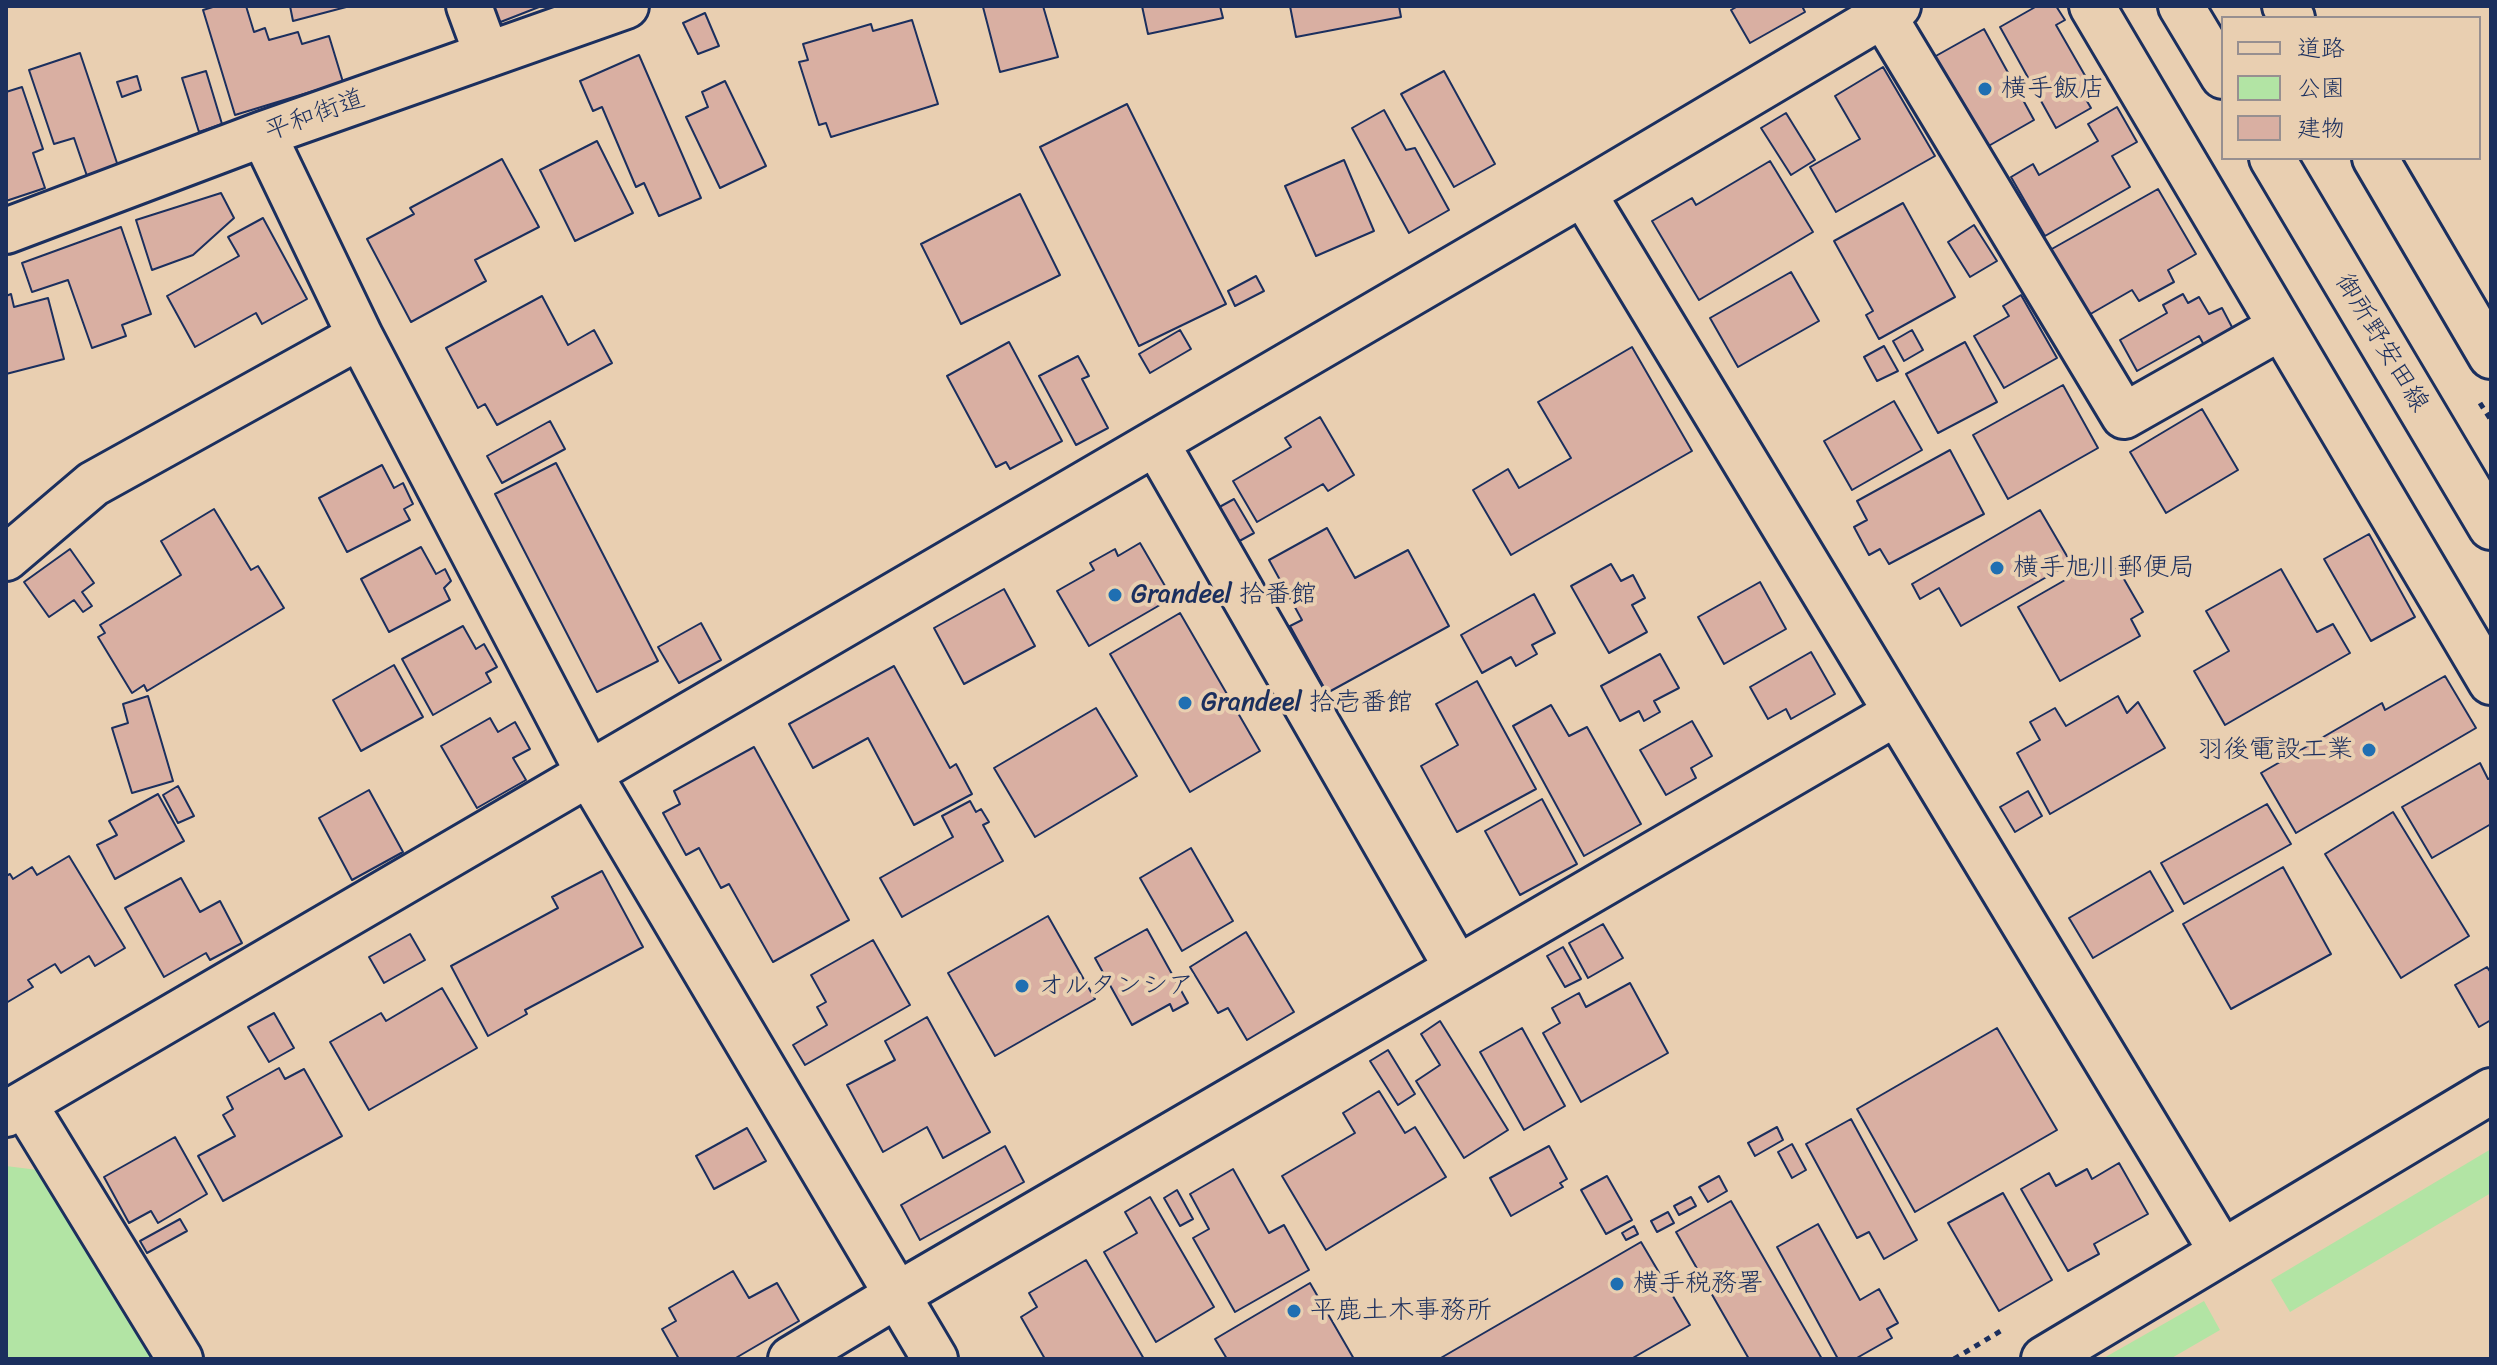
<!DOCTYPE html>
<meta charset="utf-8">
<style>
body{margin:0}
#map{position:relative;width:2497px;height:1365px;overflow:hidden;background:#e9cfb1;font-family:Sriracha,"Klee One",sans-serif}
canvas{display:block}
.frame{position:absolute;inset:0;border:8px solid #1b2f5e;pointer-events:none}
.legend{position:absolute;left:2221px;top:16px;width:260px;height:144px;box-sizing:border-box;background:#e9cfb1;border:2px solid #978f90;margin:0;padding:10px 14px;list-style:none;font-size:24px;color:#1b2f5e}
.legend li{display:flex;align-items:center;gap:16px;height:40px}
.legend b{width:40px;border:2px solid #978f90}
</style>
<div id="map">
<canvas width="2497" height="1365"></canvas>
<div class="frame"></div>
<ul class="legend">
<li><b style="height:10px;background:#e9cfb1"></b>道路</li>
<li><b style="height:22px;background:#b2e4a4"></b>公園</li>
<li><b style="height:22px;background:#d9afa2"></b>建物</li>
</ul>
</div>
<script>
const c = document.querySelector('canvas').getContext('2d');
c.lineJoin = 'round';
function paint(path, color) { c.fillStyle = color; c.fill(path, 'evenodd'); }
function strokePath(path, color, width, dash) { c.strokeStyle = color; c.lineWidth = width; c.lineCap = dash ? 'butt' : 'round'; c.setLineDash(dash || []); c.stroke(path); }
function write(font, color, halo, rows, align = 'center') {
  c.font = font + ' Sriracha,"Klee One",sans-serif'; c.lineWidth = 8; c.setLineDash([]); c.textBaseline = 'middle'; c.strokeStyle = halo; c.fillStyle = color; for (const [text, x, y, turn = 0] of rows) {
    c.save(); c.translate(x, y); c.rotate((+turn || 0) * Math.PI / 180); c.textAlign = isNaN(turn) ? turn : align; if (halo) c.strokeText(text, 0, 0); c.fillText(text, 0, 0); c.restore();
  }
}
const green = new Path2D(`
 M2491,1149v44l-201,119 -19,-32z
 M6,1166l40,5 111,188h-151z
 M2204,1301l16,29 -50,29h-68z`);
const building = new Path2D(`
 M216,6h30l8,26 11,-4 4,12 29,-8 4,12 27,-8 14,46 -108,33 -32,-105z
 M290,6h60l-57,15z
 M492,6h47v1l-41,16z
 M1043,6l15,51 -58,15 -17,-65z
 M1142,6h78l3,12 -75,16z
 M1290,6h109l2,11 -105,20z
 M1738,6h64l3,6 -55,31 -19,-33z
 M2037,6h19l9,14 -9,5 35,61 -10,5 10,17 -35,20 -56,-101z
 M705,13l14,33 -21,8 -15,-31z
 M912,20l26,84 -107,33 -5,-14 -7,2 -20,-63 9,-2 -5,-16 68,-20 2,7z
 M1984,29l50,91 -49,28 -51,-91z
 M80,53l38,113 -31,10 -13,-38 -20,6 -25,-74z
 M639,55l62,143 -42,18 -15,-33 -8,4 -34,-80 -9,4 -13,-30z
 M1883,67l52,89 -99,56 -26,-45 50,-28 -25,-43z
 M206,71l16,53 -23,8 -17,-54z
 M1444,71l51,93 -41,23 -53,-93z
 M137,76l4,14 -19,7 -5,-15z
 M725,81l41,85 -46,22 -34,-71 22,-10 -6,-15z
 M22,87l21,62 -10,4 12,35 -39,13v-109z
 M1127,104l99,200 -87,42 -99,-199z
 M2117,107l20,35 -25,14 18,31 -85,49 -34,-59 22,-13 6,11 59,-34 -10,-17z
 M1384,110l22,40 9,-2 34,62 -40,23 -57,-105z
 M1786,113l29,47 -24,15 -30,-47z
 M597,141l36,72 -58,28 -35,-71z
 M502,159l37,68 -64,33 11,21 -75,41 -44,-83 47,-25 -4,-6z
 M1344,160l30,71 -58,25 -31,-70z
 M1770,161l43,71 -114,68 -47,-79 40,-23 4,7z
 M2158,189l38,65 -28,16 6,12 -35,19 -7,-11 -45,26 -37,-66z
 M221,193l13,25 -41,37 -41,15 -16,-50z
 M1020,194l40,81 -99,49 -40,-80z
 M1903,203l52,94 -76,42 -13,-24 7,-4 -39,-70z
 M263,218l44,81 -45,25 -6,-11 -61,34 -28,-51 72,-40 -11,-19z
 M1974,225l23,36 -27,16 -22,-35z
 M121,227l30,87 -29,11 4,11 -34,12 -24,-68 -36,12 -10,-29z
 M1791,272l28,49 -81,46 -28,-49z
 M1256,276l8,15 -29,15 -7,-15z
 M11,294l3,13 34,-9 16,61 -58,15v-78z
 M2183,294l5,9 11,-6 10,17 13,-6 11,21 -29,16 -5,-9 -62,35 -17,-31 47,-27 -4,-8z
 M2021,295l36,63 -53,30 -30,-52 35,-20 -6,-10z
 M542,296l26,49 26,-15 18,33 -115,62 -12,-21 -7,4 -32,-60z
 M1180,330l11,19 -41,24 -11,-19z
 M1912,330l11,20 -19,11 -11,-20z
 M1009,342l53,99 -52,28 -4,-7 -10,5 -49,-91z
 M1965,342l32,60 -59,31 -32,-59z
 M1884,346l14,25 -21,10 -13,-24z
 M1632,347l60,104 -181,104 -38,-65 35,-21 11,19 52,-30 -33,-56z
 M1078,356l11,20 -7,3 26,49 -32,17 -37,-69z
 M2063,385l35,63 -90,51 -35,-64z
 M1894,401l28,49 -70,40 -28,-49z
 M2202,409l36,61 -72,43 -36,-61z
 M1320,417l34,58 -26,16 -5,-7 -66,38 -24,-41 58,-34 -6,-9z
 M550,421l15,28 -63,34 -15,-27z
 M1950,450l34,64 -95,50 -9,-15 -11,6 -15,-28 13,-7 -10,-19z
 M556,463l102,198 -61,31 -102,-198z
 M382,465l12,23 9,-5 10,21 -9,5 6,11 -63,32 -28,-54z
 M1234,499l20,34 -20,11 -20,-34z
 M214,509l37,61 7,-4 26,42 -137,83 -3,-6 -12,8 -34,-56 7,-4 -5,-8 81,-50 -20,-34z
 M2040,510l31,53 -110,63 -22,-38 -19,11 -8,-15z
 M1327,528l28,50 53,-28 41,76 -122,67 -37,-67 12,-6 -33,-60z
 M2369,534l46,83 -44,24 -47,-82z
 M1140,543l32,55 -83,48 -32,-55 37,-21 -4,-7 25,-14 3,7z
 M421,547l15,27 9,-5 6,12 -7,7 6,12 -61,32 -28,-53z
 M70,549l24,34 -12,9 10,14 -9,6 -9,-12 -25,17 -25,-35z
 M2100,560l7,13 10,-6 26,45 -12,7 9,17 -80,45 -42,-74z
 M1611,564l10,17 12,-6 12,23 -13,7 15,27 -38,21 -38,-67z
 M2281,569l36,63 16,-8 17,29 -125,72 -31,-54 35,-20 -23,-40z
 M1760,582l26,47 -62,35 -26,-47z
 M1004,589l31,57 -71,38 -30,-56z
 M1534,594l21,39 -23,12 5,9 -21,12 -5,-9 -29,16 -21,-38z
 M1180,613l80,138 -70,41 -80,-138z
 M701,623l20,37 -42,23 -21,-36z
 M463,626l13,23 8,-5 13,23 -11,6 5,9 -58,33 -31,-56z
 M1811,652l24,42 -44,25 -5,-10 -18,10 -18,-32z
 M1660,654l19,34 -25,13 6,11 -16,9 -5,-10 -19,10 -19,-35z
 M394,665l29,52 -62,34 -28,-51z
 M894,666l56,102 6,-4 16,30 -58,31 -46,-87 -55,30 -24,-44z
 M2445,676l31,52 -180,105 -35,-60 121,-70 3,7z
 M1477,681l59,108 -79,43 -36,-66 37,-21 -22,-41z
 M148,696l25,85 -41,12 -20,-65 16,-5 -5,-19z
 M2118,696l9,17 11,-11 27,46 -115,66 -33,-61 23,-13 -10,-18 25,-14 11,18z
 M1551,705l18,31 18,-9 54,97 -57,32 -71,-130z
 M1096,708l41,68 -102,61 -41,-69z
 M490,718l8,14 17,-10 15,27 -17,9 13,22 -49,28 -36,-62z
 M1692,721l20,35 -21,12 5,10 -30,17 -26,-45z
 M754,747l95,173 -76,42 -44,-78 -8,4 -22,-40 -13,7 -23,-42 17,-9 -6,-13z
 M2480,763l8,16 3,-1v46l-59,34 -30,-51z
 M178,786l16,30 -16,7 -15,-28z
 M369,790l34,62 -51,28 -33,-62z
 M2028,791l14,25 -27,16 -15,-25z
 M158,794l26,47 -69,38 -18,-34 20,-10 -8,-14z
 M1542,799l35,65 -57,31 -35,-64z
 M970,801l6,11 5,-3 8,13 -6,3 20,36 -101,56 -22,-39 73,-41 -11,-21z
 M2267,804l24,40 -107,60 -23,-41z
 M2393,812l76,124 -68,42 -76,-124z
 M1191,848l42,73 -51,30 -42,-73z
 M69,856l56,92 -30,18 -6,-10 -28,17 -6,-9 -27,16 5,7 -27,16v-127l4,-2 3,5 19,-12 5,8z
 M2283,867l48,87 -100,55 -48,-85z
 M602,871l41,76 -118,63 2,4 -39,22 -37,-70 107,-58 -6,-11z
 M2150,871l23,40 -80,47 -24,-40z
 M181,878l19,34 20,-11 22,42 -32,17 -4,-7 -42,24 -39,-69z
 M1048,916l47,83 -100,57 -47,-83z
 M1603,924l20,34 -35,20 -19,-35z
 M1147,929l41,74 -15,8 -3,-7 -38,21 -37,-67z
 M1246,932l48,80 -47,28 -19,-32 -10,5 -28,-46z
 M410,934l15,26 -41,23 -15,-26z
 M873,940l37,65 -105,60 -12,-20 34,-20 -10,-18 9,-5 -15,-27z
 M1563,947l18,32 -16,8 -18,-31z
 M2487,967l4,6v47l-12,7 -24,-42z
 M1630,983l38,70 -87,49 -38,-69 17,-10 -8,-15 27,-15 7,14z
 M442,988l35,60 -108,62 -39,-68 51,-29 5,8z
 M274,1013l20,35 -25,14 -21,-35z
 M927,1017l63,115 -47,26 -16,-31 -44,25 -36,-67 48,-25 -10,-19z
 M1440,1021l68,109 -44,28 -48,-77 24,-16 -19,-31z
 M1522,1028l43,78 -41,24 -44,-78z
 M1997,1028l60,102 -142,82 -58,-103z
 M1388,1050l27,44 -17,11 -28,-44z
 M279,1068l6,11 19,-10 38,67 -119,65 -25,-45 37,-20 -12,-21 10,-6 -6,-12z
 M1379,1091l26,42 10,-6 31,50 -120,73 -44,-74 73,-43 -12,-20z
 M1851,1119l66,121 -33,19 -15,-27 -12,6 -51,-94z
 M1777,1127l6,13 -28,16 -7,-13z
 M747,1128l19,33 -52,28 -18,-33z
 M175,1137l32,57 -49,29 -7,-12 -22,12 -25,-46z
 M1792,1144l14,26 -14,8 -14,-26z
 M1005,1146l19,36 -104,58 -19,-35z
 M1549,1146l18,33 -7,4 3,4 -52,29 -21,-38z
 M2119,1163l29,51 -54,30 5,10 -31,17 -47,-82 28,-16 7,13 31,-17 5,10z
 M1233,1169l36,64 15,-8 25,45 -74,42 -42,-74 16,-9 -19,-35z
 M1607,1176l25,44 -26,14 -25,-44z
 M1719,1176l8,15 -19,11 -9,-15z
 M1177,1190l16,29 -13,7 -16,-28z
 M2003,1193l49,87 -53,31 -51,-88z
 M1150,1197l64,110 -58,35 -52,-90 33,-19 -12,-21z
 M1691,1197l5,9 -17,9 -5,-9z
 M1731,1201l91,158h-73l-73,-127z
 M1668,1212l6,11 -17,9 -6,-11z
 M180,1219l7,12 -40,22 -7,-12z
 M1818,1224l42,76 19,-11 19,34 -11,6 5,9 -37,21h-17l-61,-112z
 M1634,1226l4,8 -12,6 -4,-7z
 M1641,1242l49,83 -59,34h-192z
 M1086,1260l58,99h-99l-24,-42 16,-10 -8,-14z
 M733,1271l16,27 28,-15 22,38 -65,38h-55l-17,-30 14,-8 -7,-13z
 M1310,1283l44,76h-127l-12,-20z`);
const path = new Path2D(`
 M2480,403l11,17
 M1954,1359l50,-30`);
const minor = new Path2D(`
 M469,6l18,49
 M2092,6l399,676
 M2285,6l7,12
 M1883,15l241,401 157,-89
 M263,134l97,202 229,438 346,585
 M2375,158l116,198
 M1583,193l639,1059
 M6,231l257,-97 363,-128
 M1156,443l301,525
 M6,558l87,-74 267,-148
 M24,1104l156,255
 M6,1114l1577,-921 315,-187
 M791,1359l106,-64 999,-582`);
const tertiary = new Path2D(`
 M2044,1359l447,-268`);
const secondary = new Path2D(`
 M2181,6l42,70
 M2272,158l219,369`);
const markers = [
 [1985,89,8,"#1f6fb2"],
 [1997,568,8,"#1f6fb2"],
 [1115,595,8,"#1f6fb2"],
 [1185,703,8,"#1f6fb2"],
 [2369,750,8,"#1f6fb2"],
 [1022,986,8,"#1f6fb2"],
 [1617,1284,8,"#1f6fb2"],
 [1294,1311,8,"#1f6fb2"]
];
const poiNames = [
 ["横手飯店",2001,89],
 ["横手旭川郵便局",2013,568],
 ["Grandeel 拾番館",1131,595],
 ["Grandeel 拾壱番館",1201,703],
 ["羽後電設工業",2353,750,"right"],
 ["オルタンシア",1038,986],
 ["横手税務署",1633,1284],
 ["平鹿土木事務所",1310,1311]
];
const streetNames = [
 ["平和街道",315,116,-20],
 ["御所野安田線",2381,343,59]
];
paint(green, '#b2e4a4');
paint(building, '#d9afa2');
strokePath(building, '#1b2f5e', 2);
strokePath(minor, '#1b2f5e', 50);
strokePath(tertiary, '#1b2f5e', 50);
strokePath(secondary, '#1b2f5e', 50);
strokePath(path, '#1b2f5e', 5, [6, 6]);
strokePath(minor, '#e9cfb1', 44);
strokePath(tertiary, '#e9cfb1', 44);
strokePath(secondary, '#e9cfb1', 44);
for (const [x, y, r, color] of markers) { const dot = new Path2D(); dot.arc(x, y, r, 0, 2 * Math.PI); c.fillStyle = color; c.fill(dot); strokePath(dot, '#e9cfb1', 3); }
write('26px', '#1b2f5e', '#e9cfb1', poiNames, 'left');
write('26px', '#1b2f5e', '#e9cfb1', streetNames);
</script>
